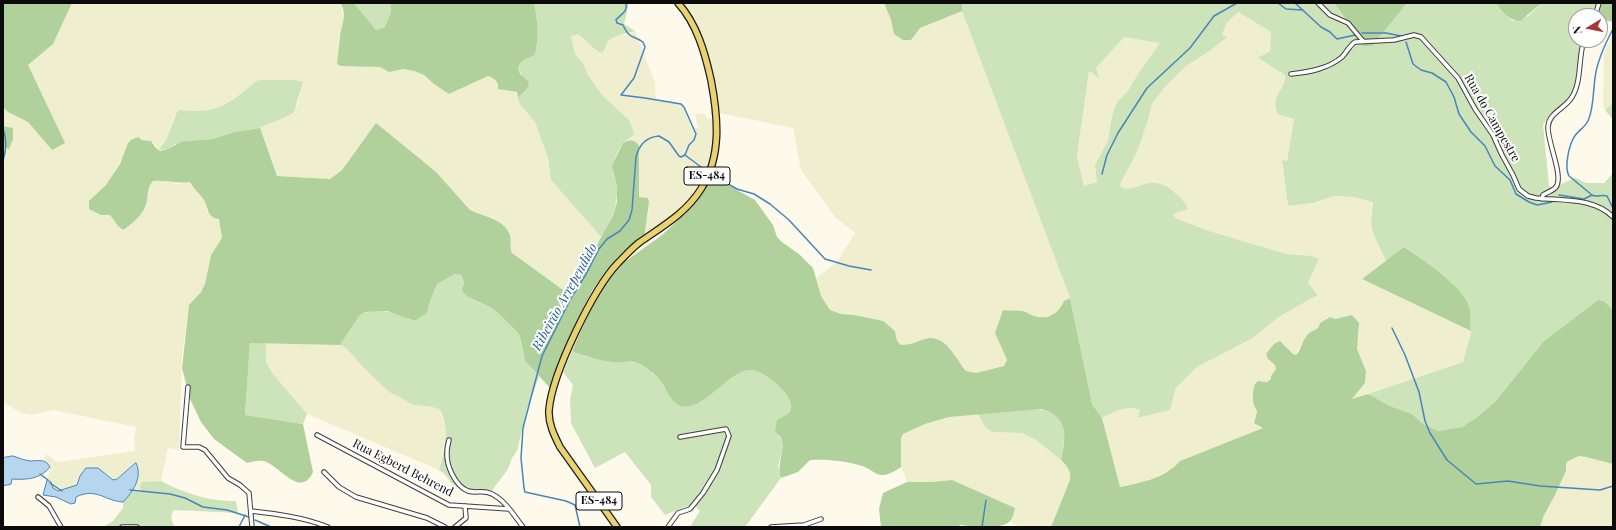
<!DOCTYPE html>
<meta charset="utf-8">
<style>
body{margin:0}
#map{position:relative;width:1616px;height:530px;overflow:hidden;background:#fdfaec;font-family:"Playfair Display",serif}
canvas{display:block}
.frame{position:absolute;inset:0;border:4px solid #0b0b0b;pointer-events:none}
.north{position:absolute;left:1568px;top:8px;width:40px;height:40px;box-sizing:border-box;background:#fff;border:1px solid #9d9d9d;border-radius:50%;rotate:260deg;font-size:11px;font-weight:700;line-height:16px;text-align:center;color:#0b0b0b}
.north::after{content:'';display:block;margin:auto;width:14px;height:18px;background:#aa3634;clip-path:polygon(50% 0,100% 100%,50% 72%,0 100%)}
</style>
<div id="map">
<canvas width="1616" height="530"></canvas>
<div class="frame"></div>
<div class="north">N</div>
</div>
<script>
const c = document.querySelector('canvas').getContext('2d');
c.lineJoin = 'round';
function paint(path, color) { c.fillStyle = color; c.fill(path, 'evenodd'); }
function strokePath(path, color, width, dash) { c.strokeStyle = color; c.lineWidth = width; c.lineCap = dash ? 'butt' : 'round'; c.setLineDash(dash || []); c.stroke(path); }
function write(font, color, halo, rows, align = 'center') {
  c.font = font + ' "Playfair Display",serif'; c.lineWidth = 4; c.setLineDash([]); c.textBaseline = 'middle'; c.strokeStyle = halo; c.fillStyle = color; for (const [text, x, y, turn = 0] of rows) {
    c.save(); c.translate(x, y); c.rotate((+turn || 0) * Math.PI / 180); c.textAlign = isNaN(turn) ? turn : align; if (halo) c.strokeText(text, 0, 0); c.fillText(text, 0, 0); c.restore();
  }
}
const farmland = new Path2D(`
 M72,3h268l2,3 1,17 -3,16 6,26 34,2 9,5 14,-3 11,2 10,4 10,9 15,10 39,-18 9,5 2,3 -1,5 19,3 2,11 16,19 13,36 3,22 50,57 -10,16 -21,42 -58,-42 -2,-5 1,-8 -4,-10 -13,-12 -16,-4 -8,-4 -13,-14 -91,-59 -24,33 -12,9 -53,-3 -18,-48 27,-11 11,-11 6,-24 -43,-2 -4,1 -29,24 -28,7 -20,-2 -5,7 -8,23 -7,10 -5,-7 -7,-3h-5l-2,-2 -12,5 -2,8 -13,24 -10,15 -5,3 3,22h9l8,11 6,4 14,-14 10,-20 1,-11 4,-4h12l13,3 12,-2 15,20 2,9 13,10 2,17 -11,17 -6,29 -4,8 -12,13 -7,52 -3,93 -11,-2 -7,33 -19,1 -2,3 1,7 -9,-1 4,-6 -3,-20 -16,14 -4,1 -11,-9 -23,6 -2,9 -19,5 -6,-3 -1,-6 -4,-2 3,-12 -2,-5 -4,-2 2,-7 11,8 78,-11 -1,-12 2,-12 -83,-17 -21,5 -11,-2 -18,-11v-230l2,-8h-2v-18l6,3 -1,-23h-5v-19l5,5 20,10 24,28 -25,-85 26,-21z
 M681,3h203l7,17 3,14 17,6 9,-12 42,-17 108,287 -6,3 -5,9 -6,5 -10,2 -10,-1 -9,-5 -21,-1 -8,23 12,27 -3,6 -28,7 -10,-2 -13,-18 -14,-14 -7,-1 -23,7h-8l-4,-4 -2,-10 -41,-16 -13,-1 -11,-4 -9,-14 -5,-18 21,-16 18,-29 -20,-16 -34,-47 -8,-42 -73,-15 -1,-9 -11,-40z
 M1238,12l33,20 -1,19 -11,8 26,16 1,4 -10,17 2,18 16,5 -7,42 -5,-1 6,46 25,-3 21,-7 19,1 20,5 -2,22 2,9 13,28 -24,18 109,52v1l-8,30 -111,37 13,-16 1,-12 -9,-22 -1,-8 3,-6 -7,-20 -17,4 -5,-2 -3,1 -6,5 -1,3 -4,4 -9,5 -12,20 -6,-4 -6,-7h-9l-8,10 2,5 7,6 1,4 -5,7v3l-4,3 -8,-1 -4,3 -2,18 4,10 -3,8 10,8 -84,33 -5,7 -17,8 -15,6 -24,5 -17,-69 21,-10 9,-1 8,3 -1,8 31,-8 6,-22 21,-21 56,-29 27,-22 38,-21 -10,-12 11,-24 -33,-5 -80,-24 -31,-12 -2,-4 15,-5 -9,-12 -10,-9 -45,1 -3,-2 -1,-3 17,-32 11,-32 4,-16 13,-17 21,-21 25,-16 16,-13 -5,-2 4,-11z
 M635,31l20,51 1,19 26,2 10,25h6l-3,-14h10l2,5h6l-1,23 -2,15 -13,30 -9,14 -8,8 -36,30 2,-17 3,-13 -6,-12h-4v-51l-9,-6 4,-6 -4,-13 -28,-26 -14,-20 -5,-12 -8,-9 -4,-17v-2l7,-1 27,14 4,-7 6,-5 11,-1z
 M1613,34v69l-8,7 -2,-4 1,-52z
 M1123,37l38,5 -23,32 -10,17 -11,11 -5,14 -4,24 -13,25 2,17 -13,4 -7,-30 12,-85 10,7 -3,-10z
 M266,343l74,2 6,3 19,21 24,23 25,13 18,2 7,2 6,15v16l-6,30 -132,-56 -34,-40 -7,-12z
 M978,414l7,13 7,5 30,1 14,7 25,20 9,10v10l-19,47h-33l-8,-6 5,-12 -63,-29 -20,2h-25l-6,-15v-29l2,-4 22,-10 24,-7z
 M1579,456l8,1 26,7v63h-73l4,-12 10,-18 12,-26v-7l4,-5z`);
const green = new Path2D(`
 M354,3h37v9l-6,15 -9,3z
 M534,3h95l-5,21 11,7c-8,3 -22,4 -27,11 -2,4 -4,8 -6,11 -10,-4 -15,-13 -24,-19l-7,2 4,18 8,9 5,12 14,20 28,26 4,13c-3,5 -8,6 -11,10 -4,4 -7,11 -9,17 -4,9 2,17 3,27 1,19 -7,33 -16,49l-50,-57 -3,-22 -13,-36 -16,-19 -1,-5 9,-9 -9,-22 4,-6 13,-6c4,-17 3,-35 -1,-52z
 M962,3h372l29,43h8l36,-43h89l9,12 8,6 15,-5 14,-13h53l-1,13h-18v24h8l-6,40 -10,20 -25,24 6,62 3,2c9,-2 15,-8 24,-10l10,5h18l9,-10v137l-9,-9 -6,-1 -54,41 -49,61 -19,16 -14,9 -24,4 -16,-8 -10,-9 -22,-8 -22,-12 95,-32 8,-30 -2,-27 -6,-10 -14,-14 -31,-25 -13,-9 -19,14 -13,-28 -2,-9 2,-22 -20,-5 -19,-1 -21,7 -25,3 -6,-46 5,1 7,-42 -16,-5c-9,-21 9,-25 7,-39l-27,-17 12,-7 1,-19 -33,-20 -12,12 -4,11 5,2 -16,13 -25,16 -21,21 -13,17 -4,16 -11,32 -17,32 1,3c17,8 27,-17 53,5 6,5 11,10 14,17l-15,5 2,4 31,12 80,24 25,2 8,3 -11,24 10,12 -38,21 -27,22 -56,29 -21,21 -6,22 -32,8 2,-8c-14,-6 -26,2 -38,8l-10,-14 -22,-106 -108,-287zM1124,37l36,6 -22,31 -10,17 -11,11 -5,14 -4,24 -13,25 2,17 -13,4 -7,-30 12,-85 10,7 -3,-10z
 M260,80h35l8,2 -9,30 -8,5 -27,11 -24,4 -23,7 -36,5 -8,5 -9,1 7,-10 11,-28 2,-2c39,4 49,-5 77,-29z
 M1613,103v17l-8,-10z
 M455,274l6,1 7,22 20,9 9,6 22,22 6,27 14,16 -12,32 -10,42 -5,7 -4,11 -17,23c-10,-2 -26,0 -36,-6 -6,-4 -8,-12 -16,-16 5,-18 12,-44 0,-61l-7,-2 -18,-2 -25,-13 -24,-23 -19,-21 -6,-3 20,-30c17,-9 35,-2 51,5l16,-7 2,-9 8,-20z
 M250,343h16v19l7,12 34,40 -4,10 -58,-9z
 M572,351l15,6 10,2 42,4 21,17 5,9 36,12c11,-9 34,-30 49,-31 13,-2 45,26 41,39 -1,5 -10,8 -14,11l2,14 3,8v9l-4,15 3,12 -36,49h-55l10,-16 -7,-7 -28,11 -14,-18v-12l-26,-33 -30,16 -24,-45 -1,-23 3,-15 -10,-13z
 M1025,409c41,-1 43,16 36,51l-25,-20 -14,-7 -30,-1 -7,-5 -7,-13z
 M161,481c23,12 49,21 75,20l2,12 -64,-3c-4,6 -3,11 1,17h-71l9,-6 10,-13v-6l9,-11 9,1 -1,-7 2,-3z`);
const forest = new Path2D(`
 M3,3h69l-19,41 -25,21 37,78 -13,7 -24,-28 -20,-10 -5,-5z
 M340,3h14l22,27 9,-3 6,-15v-9h143c4,17 5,35 1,52l-13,6 -4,6 2,7 9,8 -2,7 -9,9 -1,-6 -19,-3c1,-8 -3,-10 -10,-13l-39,18 -15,-10 -10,-9 -10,-4 -11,-2 -14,3 -9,-5 -39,-1 -4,-2c1,-9 2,-17 3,-26 1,-11 8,-26 0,-35z
 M884,3h78v8l-42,17 -9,12h-8l-9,-6 -3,-14z
 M1334,3h73l-35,43h-9l-6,-5 -10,-20z
 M1496,3h46l-22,18c-12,-1 -17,-8 -24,-18z
 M1595,3h18v19l-13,-3v-3h-6z
 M376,123l60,49 34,38c14,7 33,8 40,25 2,6 -1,12 2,18l58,42 43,-80 4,-13v-16l-5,-19 2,-6 9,-18 7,-3 6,2 3,4v51l9,1 1,4 -5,37c-13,10 -27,19 -37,31 -27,32 -41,81 -56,119l-26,-28 -3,-15 -3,-12 -22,-22 -9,-6 -20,-9 -6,-6 2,-8 -3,-8 -6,-1 -18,10 -8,20 -2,9 -11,7h-4l-25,-9h-7l-14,1 -6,3 -20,30 -90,-2 -5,72 58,9 10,48c-13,28 -34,-8 -50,-11 -5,-1 -11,1 -16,2l-33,-24 -13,-17 -11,-23 -8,-31 7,-63 12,-13 4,-8 6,-29 11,-17 -3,-19c-12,-1 -11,-12 -15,-19 -4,-6 -10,-11 -14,-18 -15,2 -24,-2 -37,-1 -7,7 -4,17 -8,26 -3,8 -15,19 -22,23l-5,-4 -8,-11h-9l-12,-6v-8l17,-16 14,-21 8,-21 3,-3 7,-3 4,3 9,1 5,7 4,3 8,-2 13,-7 31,-3 23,-7 25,-4 17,48 53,3 12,-9z
 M3,126l10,2v11l-4,10 -6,-3z
 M710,175l45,25 18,25 4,12 5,5 18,13 13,13 8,28 9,14 11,4 13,1 29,6 12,10 2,10 4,4c9,0 15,-3 24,-6 20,-6 30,19 41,32l10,2 28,-7 3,-6 -12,-27 8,-23c6,1 13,0 19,1 4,0 8,4 12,5 15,4 24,-2 30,-15l6,-3 22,106 10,14 18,69c20,-4 46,-9 60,-26l83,-33 -9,-5 3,-11 -4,-10v-10l2,-8 3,-3 9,1 4,-3v-3l5,-7 -1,-4 -7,-6 -2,-5 8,-10 6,-3 13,13 3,1c5,-5 6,-14 11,-20 4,-5 12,-4 13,-12l10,-6 5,2 17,-4 7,8 -2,26 9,22 -1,12 -13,16 16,-5 22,12 22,8 10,9 16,8 24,-4 14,-9 19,-16 49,-61 54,-41 6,1 9,9v154l-27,-7 -7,-1 -11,5 -2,3v7l-12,26 -10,18 -4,12h-489l19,-47c1,-9 -2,-13 -9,-20 5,-23 8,-44 -20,-51l-92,8 -24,7 -22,10 -2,4v29c-5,3 -10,7 -17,8 -8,1 -12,-5 -19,-8 -17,-6 -37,-8 -55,-7l-12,12 -17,6c-5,-15 5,-27 0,-40 -1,-3 -4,-4 -6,-7l2,-11c4,-3 13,-6 14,-11 4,-13 -28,-40 -40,-39 -24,1 -47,41 -69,36 -11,-2 -16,-19 -23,-27 -5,-5 -13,-11 -19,-15 -7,-4 -19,-1 -27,-2 -15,-2 -27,-5 -41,-11l26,-58 9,-13 16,-17 39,-28 24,-22 12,-15z
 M1404,247c16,10 60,41 65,59 2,7 1,17 2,25l-109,-52z
 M952,480l63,28c-1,4 -2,10 -5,13 -8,9 -37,6 -49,4l-6,2h-74l-2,-18 4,-16 24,-11h25z`);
const water = new Path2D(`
 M13,456c6,2 11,4 17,5 8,0 15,-3 20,6 -10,12 -23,13 -38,12l-1,5 -8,2v-28z
 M136,463c7,14 -3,29 -13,39 -18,-1 -27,-15 -47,-5l-1,6 -4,1 -15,-7 -13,-2 4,-15 4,2 2,6 5,3 19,-6 3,-9 6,-8h12l15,12 4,-1z`);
const stream = new Path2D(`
 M626,3c2,9 -5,11 -10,17l1,3 6,2c7,15 10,10 20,17l2,5 -11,31 -13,17 24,3 36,6 3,3 12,27 -2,6 -5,5 -4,10
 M1278,3l8,6 17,1
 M1295,3l26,24 9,5 7,7 18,-4
 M1613,29c-8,15 -16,32 -18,49 -2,13 -1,30 -7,43 -3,6 -10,10 -14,16 -5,9 -10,30 -5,39l23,19c5,3 9,-1 15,1l6,12
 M1362,33h24l15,3
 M1406,42l7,22 8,6 11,3 14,9 8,15 5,17 12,18 14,14 10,20 15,14 6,14 13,8 8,3 15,-3
 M3,129c4,10 3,22 0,32
 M685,155l20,15
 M1102,174l5,-19 11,-22 29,-45 43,-40 24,-32 23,-13
 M712,175l25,14 17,5 16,10 19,16 36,39 24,7 22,4
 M1559,195l25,4 8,-4
 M1392,328l13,27 14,37 6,29 5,12 17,27 29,24 32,-3 32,5 60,4 13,-4
 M40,474l8,6
 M50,483l12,8
 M130,490l40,4 15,4 18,9 24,3 22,7
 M255,520l16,7
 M239,527l6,-12
 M580,527l-5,-22 -9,-4 -41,-9 -1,-4 -3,-30 2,-30 19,-72 29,-58 15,-24 13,-25 8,-10 13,-8 9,-11 3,-10 4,-53c3,-12 10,-20 23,-21l10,6 10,14 2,1 4,-2
 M982,527l4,-27`);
const minor = new Path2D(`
 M1318,3l12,12 18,8 15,18
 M1595,16l4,-13
 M1291,74c18,-2 37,-5 51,-17 5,-5 7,-11 13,-15l39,-2 20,-5 7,2 37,41 17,31 18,26 9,20 11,20 6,14 9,7 8,2c26,3 57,-1 77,19
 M1542,199l1,-4c4,-3 10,-4 13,-8 8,-11 -9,-46 -8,-60 1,-15 17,-18 24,-30 10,-16 6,-39 12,-57
 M188,387l-5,60h16l6,3 23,28 12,7 9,8 3,34
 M317,435l132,70 60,4
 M449,440c-1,4 -2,8 -2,12 -1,13 8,34 21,39 10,3 17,-3 29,6 11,7 18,20 26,30
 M324,472l15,15 17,10 71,21 18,9
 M38,497l11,9 12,21
 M251,511c26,3 52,6 77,16
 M122,527h15
 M455,527l11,-9 -1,-12
 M668,527l10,-14 12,-4 13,-16 14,-23 12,-34 -3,-7 -46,8
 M771,527l33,-2 17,-6`);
const primary = new Path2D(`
 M617,527l-57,-80c-6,-12 -12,-24 -11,-37 3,-36 44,-121 69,-147 7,-7 14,-15 22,-21 23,-16 46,-29 61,-53 21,-33 17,-72 10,-109 -6,-27 -14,-56 -33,-77`);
const shields = [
 [707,176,46],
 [599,501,46]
];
const shieldNames = [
 ["ES-484",707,176],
 ["ES-484",599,501]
];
const streetNames = [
 ["Rua do Campestre",1492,118,60],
 ["Rua Egberd Behrend",403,468,27]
];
const waterNames = [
 ["Ribeirão Arrependido",565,297,-61]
];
paint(farmland, '#efefcf');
paint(green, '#cde3ba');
paint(forest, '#b0d19b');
paint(water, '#b6d6ee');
strokePath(water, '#4686bc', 1);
strokePath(stream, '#4686bc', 1.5);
strokePath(minor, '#3e3e3e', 5.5);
strokePath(primary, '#1c1c1c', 8);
strokePath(minor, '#fff', 3.5);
strokePath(primary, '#e8d271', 5.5);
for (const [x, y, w] of shields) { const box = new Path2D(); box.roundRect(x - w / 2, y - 9, w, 18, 3); c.fillStyle = '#fff'; c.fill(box); strokePath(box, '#0b0b0b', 1); }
write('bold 11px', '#0b0b0b', null, shieldNames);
write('12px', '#0b0b0b', '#fff', streetNames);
write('italic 13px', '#24598d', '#fff', waterNames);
</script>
